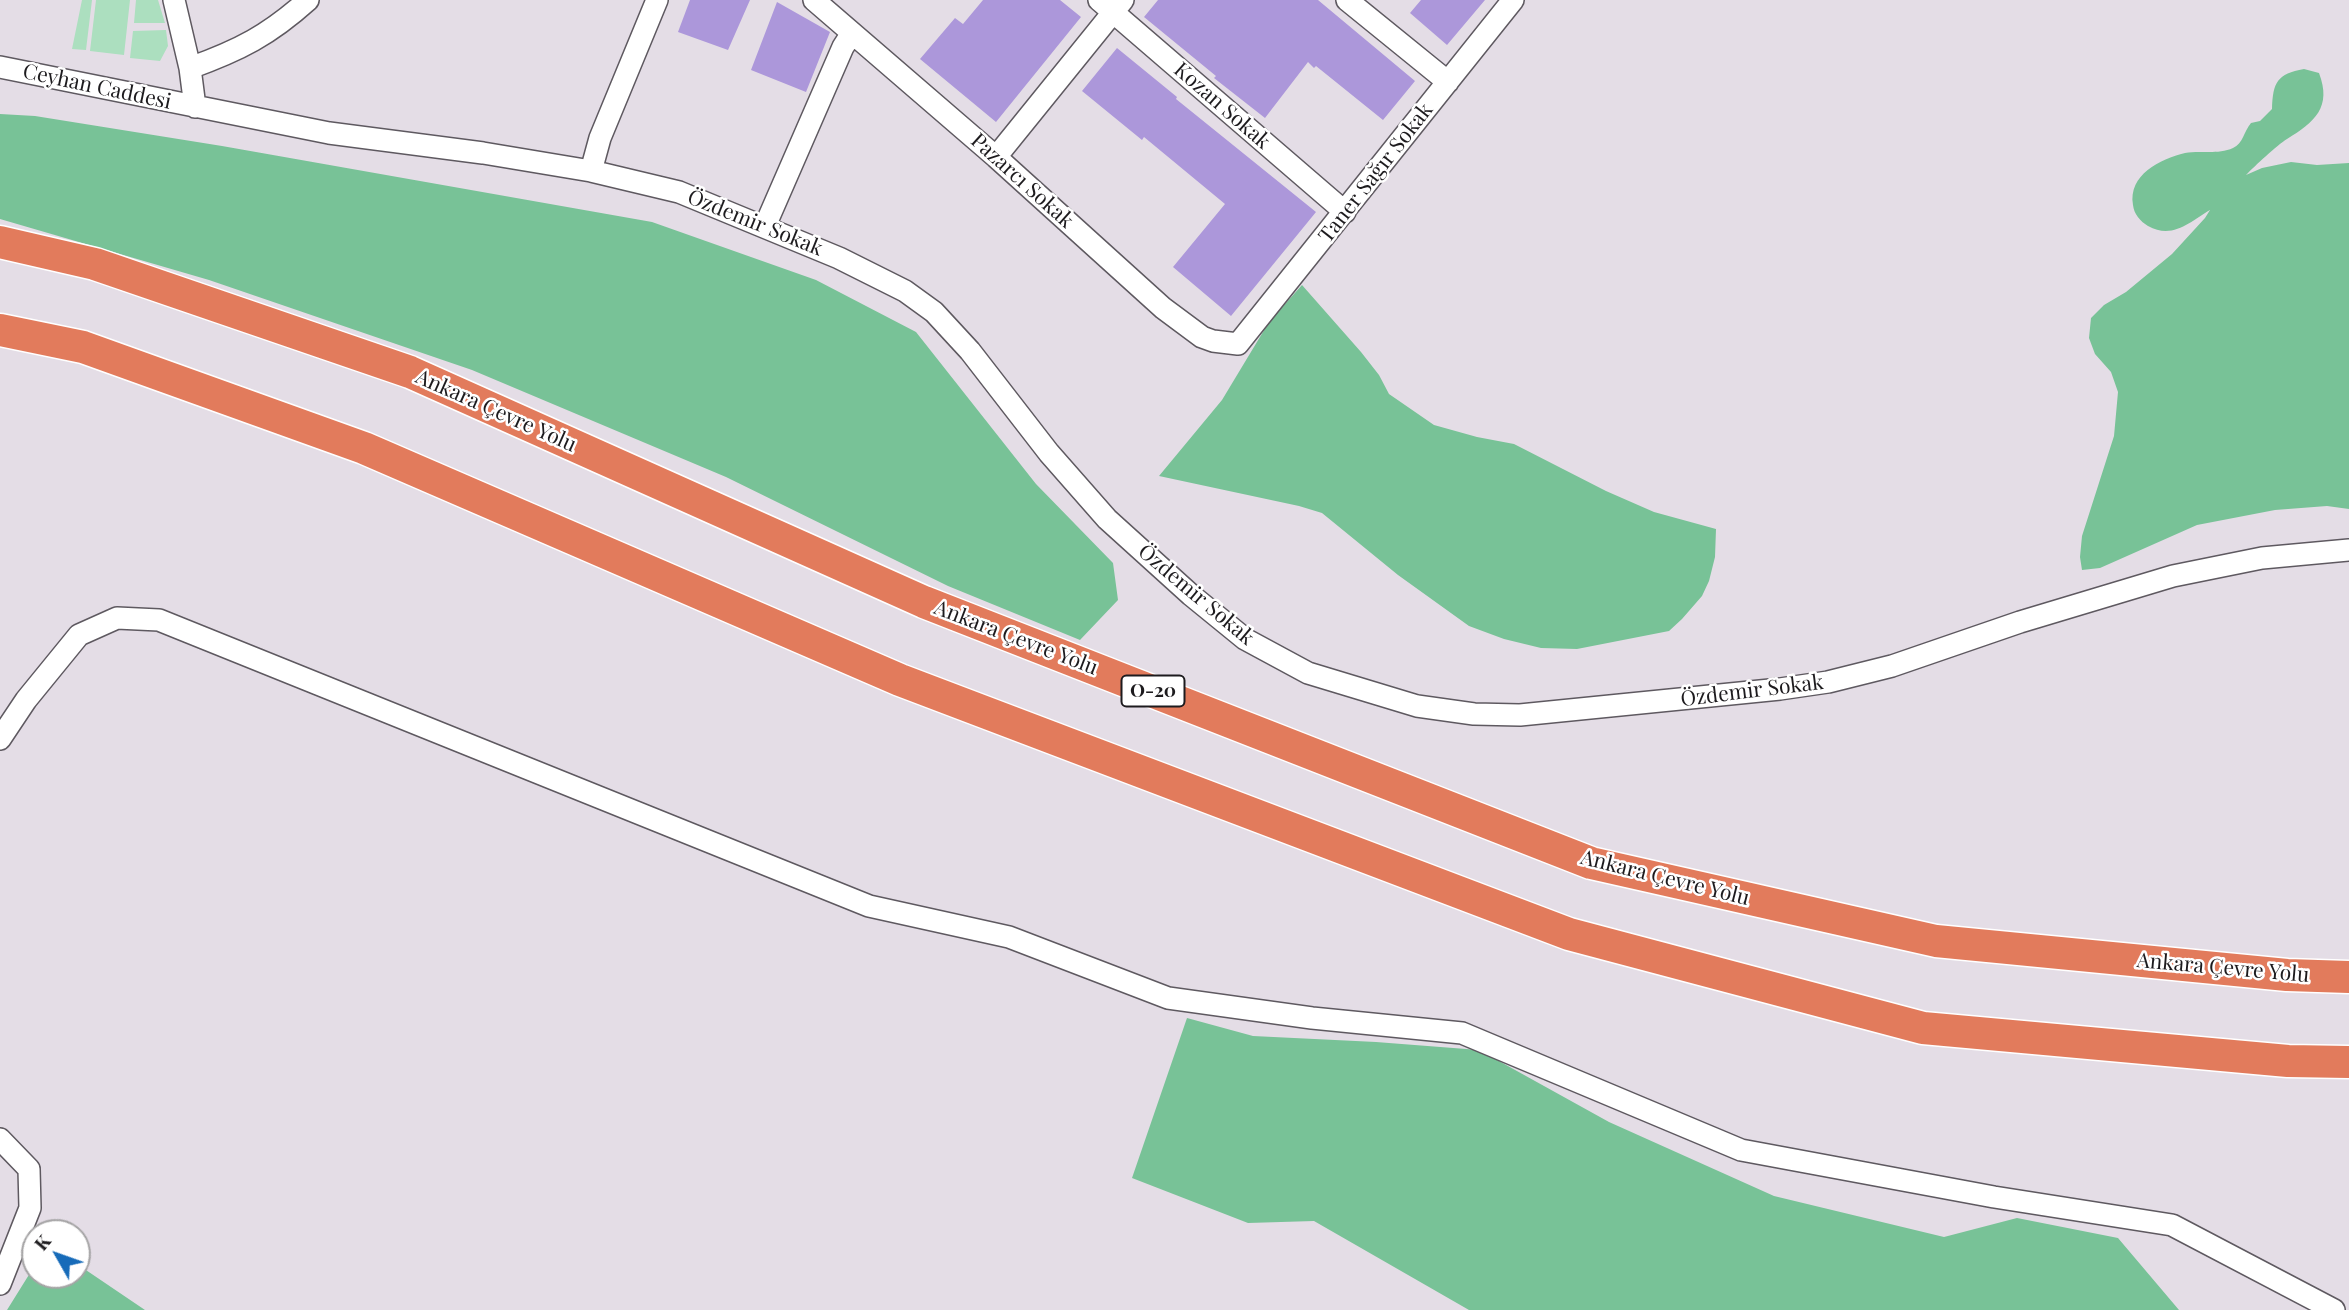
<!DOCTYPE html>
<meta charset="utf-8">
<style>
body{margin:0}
#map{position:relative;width:2349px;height:1310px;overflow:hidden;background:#e4dde6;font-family:"Playfair Display",serif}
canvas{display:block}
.north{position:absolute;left:21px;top:1219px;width:70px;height:70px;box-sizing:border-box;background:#fff;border:2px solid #a5a4a5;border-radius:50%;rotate:310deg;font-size:19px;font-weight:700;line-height:28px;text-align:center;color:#1d1b1e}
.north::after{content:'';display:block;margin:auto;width:24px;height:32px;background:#176bb9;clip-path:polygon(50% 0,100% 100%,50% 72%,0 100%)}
</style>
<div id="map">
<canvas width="2349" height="1310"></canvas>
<div class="north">K</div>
</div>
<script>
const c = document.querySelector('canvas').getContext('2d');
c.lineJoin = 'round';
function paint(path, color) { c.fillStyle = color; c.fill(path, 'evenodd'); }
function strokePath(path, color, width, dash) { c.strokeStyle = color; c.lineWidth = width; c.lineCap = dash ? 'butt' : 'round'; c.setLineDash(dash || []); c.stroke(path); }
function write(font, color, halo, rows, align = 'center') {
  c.font = font + ' "Playfair Display",serif'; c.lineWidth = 5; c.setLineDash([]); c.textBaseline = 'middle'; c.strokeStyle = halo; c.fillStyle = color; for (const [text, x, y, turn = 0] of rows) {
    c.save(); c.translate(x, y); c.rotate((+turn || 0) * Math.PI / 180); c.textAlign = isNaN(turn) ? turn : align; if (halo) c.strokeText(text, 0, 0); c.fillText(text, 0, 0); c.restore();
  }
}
const green = new Path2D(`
 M82,0h10l-6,50 -14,-1z
 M96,0h34l-6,55 -34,-4z
 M136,0h22l7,23h-31z
 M166,30l2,16 -8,15 -30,-3 3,-27z`);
const forest = new Path2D(`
 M2304,69l15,4c13,34 -4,49 -32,66 -10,6 -32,27 -41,36l16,-7 29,-6 26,3 32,-2v346l-22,-3 -52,4 -78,15 -97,43 -18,2 -2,-13 2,-21 32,-100 4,-44 -7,-20 -16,-18 -6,-16 2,-20 13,-13 22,-13 46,-38 33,-36 5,-8c-19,11 -37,30 -62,16 -8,-5 -14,-12 -15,-21 -5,-30 27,-46 52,-52 15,-3 33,2 48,-5 10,-4 11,-17 18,-25l9,-2 12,-12c1,-27 5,-35 32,-40z
 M0,114l35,2 187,30 430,76 164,58 100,52 120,152 77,79 5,37 -38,40 -132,-54 -222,-109 -254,-107 -263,-90 -209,-61z
 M1302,285l59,67 18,23 10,19 45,31 43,12 37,7 92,47 48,21 62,17 -1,28 -6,24 -7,15 -20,23 -13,12 -92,18 -36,-1 -37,-9 -35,-13 -71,-51 -76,-62 -23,-7 -140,-30 63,-76 47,-78z
 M1187,1018l66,18 123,6 103,8 130,72 165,74 170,41 73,-19 101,20 61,72h-710l-155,-89 -66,2 -116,-45z
 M77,1264l68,46h-138l28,-45v10h42z`);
const building = new Path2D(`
 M690,0h60l-22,50 -50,-18z
 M983,0h77l21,17 -85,105 -76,-63 35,-41 8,6z
 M1158,0h160l97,81 -32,39 -67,-54 -2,2 -6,-6 -43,56 -51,-40 2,-2 -72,-59z
 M1421,0h64l-38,45 -37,-32z
 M777,2l53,30 -24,60 -55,-22z
 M1117,48l60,49 -1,2 140,113 -85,104 -58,-49 52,-63 -81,-67 -2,3 -60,-49z`);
const minor = new Path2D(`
 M174,0l16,68 5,39
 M814,0l182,157 167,151 39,29 11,4 25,3 275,-344
 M1099,0l246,212
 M1347,0l101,82
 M0,67l329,66 154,20 108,18 88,21 160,66 66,33 29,21 36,39 79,102 58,66 84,76 54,44 63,34 109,33 57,8 46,1 260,-26 48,-7 64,-16 128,-44 153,-46 89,-18 87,-8
 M190,68c50,-18 79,-33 118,-68
 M996,157l127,-157
 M591,171l9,-33 57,-138
 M765,226l78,-179 9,-14
 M0,739l26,-39 53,-65 38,-17 42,2 710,286 140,31 159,61 144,20 150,15 279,117 253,47 178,28 162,85
 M0,1139l29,30 1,39 -30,76`);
const highway = new Path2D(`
 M0,242l95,22 315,108 514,230 667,261 345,78 351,34 62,2
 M0,330l83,17 281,101 536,232 669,254 354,94 365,33 61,1`);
const shields = [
 [1153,691,63]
];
const shieldNames = [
 ["O-20",1153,691]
];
const streetNames = [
 ["Ceyhan Caddesi",97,87,12],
 ["Kozan Sokak",1222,106,41],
 ["Taner Sağır Sokak",1376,173,-52],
 ["Pazarcı Sokak",1022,181,42],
 ["Özdemir Sokak",755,223,22],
 ["Ankara Çevre Yolu",496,411,24],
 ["Özdemir Sokak",1196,595,40],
 ["Ankara Çevre Yolu",1016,638,21],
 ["Özdemir Sokak",1752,691,-7],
 ["Ankara Çevre Yolu",1665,878,14],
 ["Ankara Çevre Yolu",2223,968,5]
];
paint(green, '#acdfbf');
paint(forest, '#78c297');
paint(building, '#ac97da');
strokePath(minor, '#5e5960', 24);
strokePath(highway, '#fff', 35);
strokePath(minor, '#fff', 21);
strokePath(highway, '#e27b5c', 32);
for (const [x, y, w] of shields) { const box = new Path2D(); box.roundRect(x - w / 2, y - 15.5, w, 31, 5); c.fillStyle = '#fff'; c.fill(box); strokePath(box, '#1d1b1e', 2); }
write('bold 19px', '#1d1b1e', null, shieldNames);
write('21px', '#1d1b1e', '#fff', streetNames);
</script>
